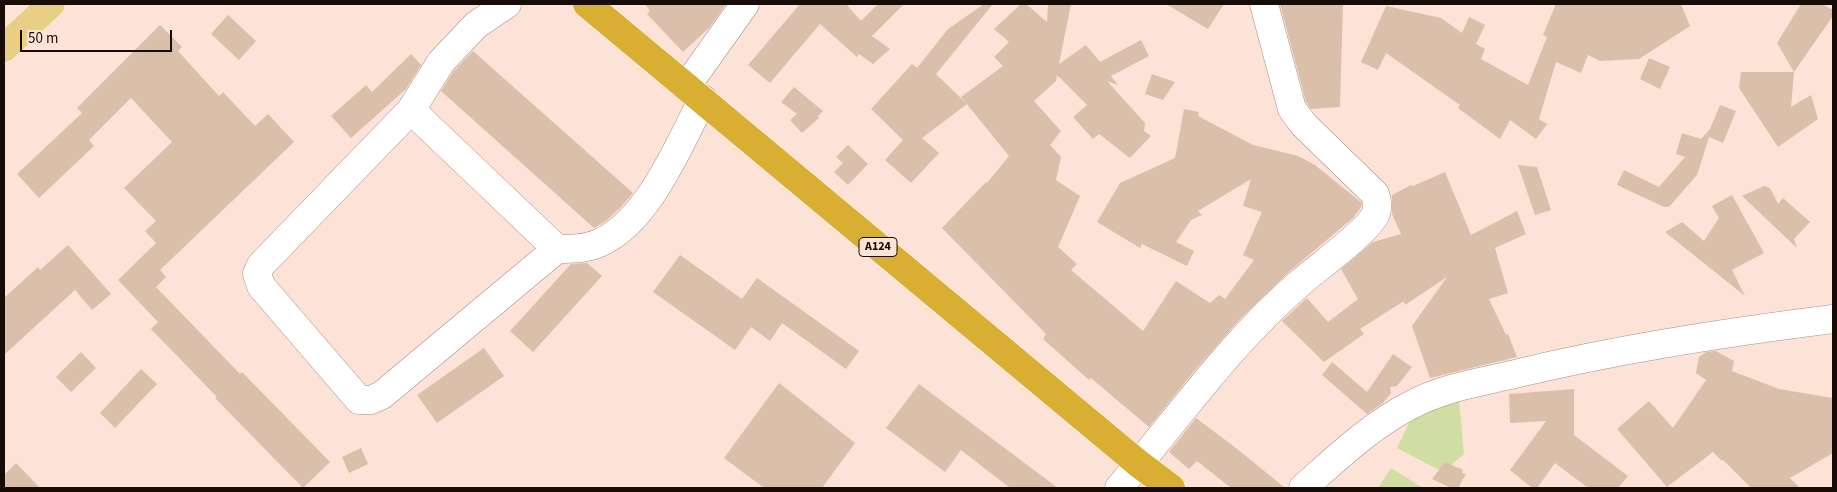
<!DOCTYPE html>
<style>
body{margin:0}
#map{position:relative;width:1837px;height:492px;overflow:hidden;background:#fde2d8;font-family:"Source Sans 3",sans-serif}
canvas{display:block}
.frame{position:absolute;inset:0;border:5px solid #170c08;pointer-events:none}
.scale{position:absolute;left:20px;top:30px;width:152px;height:22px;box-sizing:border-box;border:2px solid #170c08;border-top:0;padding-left:6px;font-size:15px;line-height:18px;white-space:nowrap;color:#170c08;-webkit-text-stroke:4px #fde2d8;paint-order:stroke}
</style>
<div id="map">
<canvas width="1837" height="492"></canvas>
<div class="frame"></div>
<div class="scale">50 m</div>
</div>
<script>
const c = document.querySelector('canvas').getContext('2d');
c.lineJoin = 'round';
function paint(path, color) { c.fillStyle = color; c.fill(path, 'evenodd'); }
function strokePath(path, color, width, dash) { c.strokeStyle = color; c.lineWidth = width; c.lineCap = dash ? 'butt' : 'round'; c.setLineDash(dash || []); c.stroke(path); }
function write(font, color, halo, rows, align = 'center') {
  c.font = font + ' "Source Sans 3",sans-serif'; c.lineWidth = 4.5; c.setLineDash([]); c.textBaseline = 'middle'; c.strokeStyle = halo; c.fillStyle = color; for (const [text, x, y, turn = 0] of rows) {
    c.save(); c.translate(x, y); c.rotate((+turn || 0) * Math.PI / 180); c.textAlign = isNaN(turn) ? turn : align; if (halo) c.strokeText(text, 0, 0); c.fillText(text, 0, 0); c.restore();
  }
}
const green = new Path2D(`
 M1459,400l5,54 -13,11 -12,5 -42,-22 16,-33z
 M1391,468l32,20h-45z`);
const building = new Path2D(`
 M645,4h81l-16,23 -27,25 -36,-38 3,-3z
 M800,4h46l15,17 17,-17h26l-32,32 18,13 -17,15 -14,-10 -2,3 -37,-33 -50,59 -22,-18z
 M984,4h9l-57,70 31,30 -45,34 17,15 -28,30 -26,-23 18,-20 -32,-31 41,-45 5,4 31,-39z
 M1021,4h5l21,18 1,-18h23l-12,60 27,-19 14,17 41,-22 8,16 -38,20 7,9 -11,-4 38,42 -1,8 7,5 -21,22 -31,-24 -6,5 -20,-22 14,-12 -30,-30 -1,6 -22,20 27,30 -11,14 11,12 -5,23 24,16 -22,51 19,17 -6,6 72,61 33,-50 34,22 9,-8 6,4 29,-39 -11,-5 19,-43 -19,-6 8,-27 -53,32 4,4 -11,5 -15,22 18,9 -7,15 -45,-22 -2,4 -43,-26 23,-39 55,-25 9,-49 15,3 -1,4 55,29 45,11 17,9 47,38 -1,4 -8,11 -62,52 -51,49 -46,52 -45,56 -58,-49 -2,2 -46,-41 3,-5 -104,-106 44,-46 1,1 22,-27 -48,-59 42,-31 -9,-9 15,-15 -15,-13z
 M1166,4h58l-16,25z
 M1280,4h63l-3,103 -29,2 -5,-7z
 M1556,4h125l9,22 -51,33 -39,2 -12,-6 -7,18 -25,-11 -17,57 8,5 -11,15 -26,-19 -10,19 -42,-31 2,-3 -74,-52 -8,17 -17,-8 25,-56 55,12 21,15 7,-16 16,8 -9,19 9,5 -4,10 47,26 19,-48 -4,-2z
 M1801,4h21l11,6v6l-39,56 -17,-29z
 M228,15l28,26 -17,19 -28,-26z
 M160,25l22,22 -4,4 41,45 4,-4 32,34 13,-12 26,28 -134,128 6,7 -10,10 84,87 2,-2 88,90 -27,26 -88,-90 2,-1 -66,-68 7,-7 -40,-42 38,-37 -11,-12 11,-10 -32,-33 48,-46 -41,-44 -42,42 5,6 -55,52 -22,-24 65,-61 -5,-5z
 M473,51l160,142 -12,14 -14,13 -13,8 -153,-137 12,-19z
 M411,54l10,11 -15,24 -55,49 -20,-22 35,-31 6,7z
 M1649,58l21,9 -10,22 -20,-10z
 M1741,72h53l-3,35 20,-12 7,24 -40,28 -39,-59z
 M1152,74l23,8 -12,18 -18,-6z
 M794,87l29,24 -5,5 1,2 -17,15 -12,-13 7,-6 -16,-12z
 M1720,105l16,6 -13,32 -14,-6 -12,38 -28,32h-5l-47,-22 7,-15 35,17 26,-30 -9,-3 6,-21 19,6 9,-10z
 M848,145l20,19 -20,21 -14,-13 9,-9 -7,-6z
 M1518,165l19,2 14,43 -16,5z
 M1445,172l26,63 46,-24 9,23 -31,14 13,45 -19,6 17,36 2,-1 9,23 -87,21 -18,-52 35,-49 -42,28 -1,-4 -44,28 4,5 -40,28 -42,-41 25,-23 21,24 30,-23 -17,-30 32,-27 28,-8 -9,-20v-19l19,-10 2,1z
 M1764,186l6,2 8,16 5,-6 27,24 -16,17 3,9 -55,-52z
 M1732,195l32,58 -32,17 13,26 -80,-64 17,-10 22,19 15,-23 -7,-12z
 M68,245l43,49 -19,16 -17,-20 -71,65v-57l34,-31 2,3z
 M680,255l62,44 15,-21 102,73 -13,18 -64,-46 -12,18 -19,-14 -16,23 -82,-58z
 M587,263l15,13 -69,76 -23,-21 61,-67z
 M484,348l20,28 -67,47 -20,-28z
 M1716,351l18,10 -2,10 47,18 54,9v55l-43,25 10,10h-49l-28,-28 -1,1 -9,-9 -46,35 -50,-58 32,-28 24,27 33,-48 -10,-7 3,-16 7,-5z
 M81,352l15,16 -25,24 -15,-15z
 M1393,354l19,13 -15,19 -7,1 1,6 -8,10 -16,11 -45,-39 10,-13 35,30z
 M141,369l16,15 -42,44 -15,-15z
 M779,383l76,60 -33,45h-58l-40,-30z
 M919,384l103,77 36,27h-48l-49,-38 -16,22 -59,-44z
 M1574,389v46l54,41 -10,12h-30l-33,-25 -18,25h-5l-22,-18 36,-49 -36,2 -1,-29z
 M1196,418l40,30 49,40h-54l-34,-27 -8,8 -20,-17z
 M361,448l7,16 -19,9 -7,-16z
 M1445,462l18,8 -1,3 4,1 -8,14h-7l-19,-9z
 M16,463l24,25h-36v-13z`);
const minor = new Path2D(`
 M507,4l-31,21 -35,37 -30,48 -150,155 -4,9 4,12 98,114h12l11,-5 175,-146c14,0 29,0 42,-6 50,-22 79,-97 104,-144
 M686,87l59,-83
 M411,110l146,139
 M1119,488c59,-70 112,-146 182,-206 16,-14 69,-52 75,-69 2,-7 2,-12 -1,-19l-71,-69 -12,-16 -28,-105
 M1303,488c34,-30 67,-62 108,-83 33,-18 72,-23 108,-32 104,-25 209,-41 314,-54`);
const major = new Path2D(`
 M4,48l47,-44`);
const highway = new Path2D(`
 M587,4l552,460 32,24`);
const shields = [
 [878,247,38]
];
const shieldNames = [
 ["A124",878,247]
];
paint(green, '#d0dea3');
paint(building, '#dabfab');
strokePath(minor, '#ac8e82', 29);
strokePath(major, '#fff', 29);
strokePath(highway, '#fff', 29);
strokePath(minor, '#fff', 28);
strokePath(major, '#e8cf85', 28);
strokePath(highway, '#d9af33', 28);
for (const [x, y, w] of shields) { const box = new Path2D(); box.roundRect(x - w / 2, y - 9.5, w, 19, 4); c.fillStyle = '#fde2d8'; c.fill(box); strokePath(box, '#170c08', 1); }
write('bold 12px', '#170c08', null, shieldNames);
</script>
